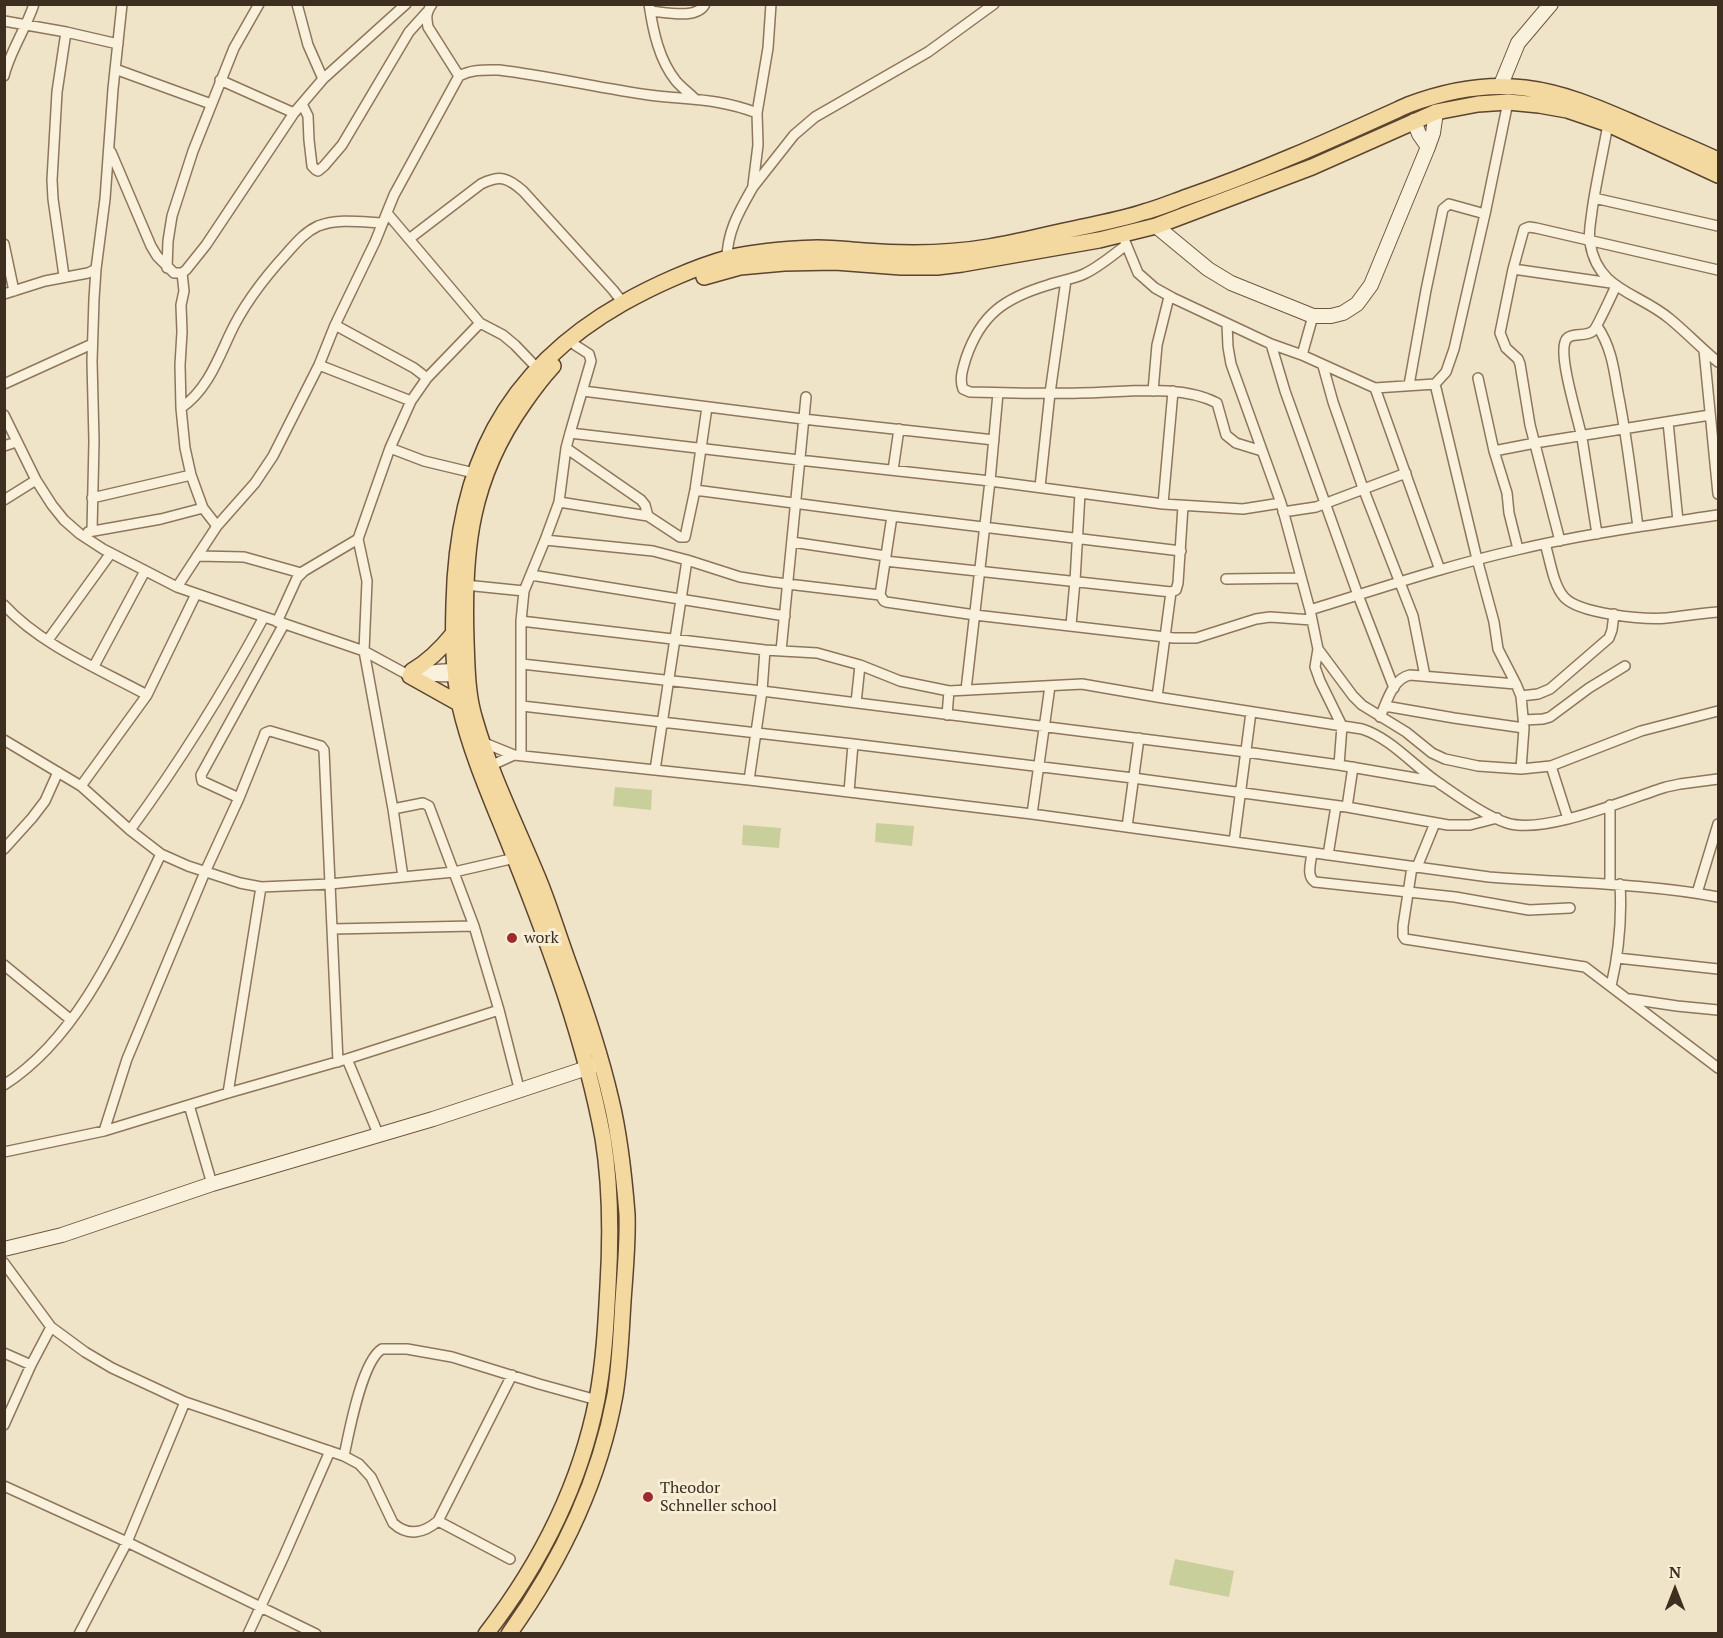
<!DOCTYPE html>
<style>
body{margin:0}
#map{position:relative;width:1723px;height:1638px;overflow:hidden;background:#f0e4c8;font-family:"PT Serif",serif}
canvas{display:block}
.frame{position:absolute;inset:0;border:6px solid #3d2e20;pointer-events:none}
.north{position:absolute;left:1645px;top:1560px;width:60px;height:60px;-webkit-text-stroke:4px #f7eed8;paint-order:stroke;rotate:0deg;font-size:16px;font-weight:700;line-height:24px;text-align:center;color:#3d2e20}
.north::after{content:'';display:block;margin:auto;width:21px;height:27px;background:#3d2e20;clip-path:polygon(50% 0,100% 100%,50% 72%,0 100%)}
</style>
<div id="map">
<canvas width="1723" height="1638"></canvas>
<div class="frame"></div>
<div class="north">N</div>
</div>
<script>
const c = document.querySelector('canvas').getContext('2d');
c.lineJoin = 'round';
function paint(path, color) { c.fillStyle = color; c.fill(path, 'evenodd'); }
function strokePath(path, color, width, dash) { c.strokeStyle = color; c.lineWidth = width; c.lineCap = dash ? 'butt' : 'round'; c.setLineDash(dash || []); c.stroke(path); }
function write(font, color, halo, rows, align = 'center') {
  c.font = font + ' "PT Serif",serif'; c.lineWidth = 6; c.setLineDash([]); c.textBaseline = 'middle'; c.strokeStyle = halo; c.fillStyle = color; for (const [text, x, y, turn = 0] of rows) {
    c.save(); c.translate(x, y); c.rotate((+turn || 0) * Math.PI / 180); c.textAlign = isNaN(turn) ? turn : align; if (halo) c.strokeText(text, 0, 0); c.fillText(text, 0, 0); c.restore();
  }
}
const green = new Path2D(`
 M615,787l37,3 -1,20 -38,-4z
 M876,823l38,3 -2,20 -37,-4z
 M743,825l38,3 -2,20 -37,-3z
 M1175,1559l59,12 -5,26 -60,-12z`);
const street = new Path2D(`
 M297,4l11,41 15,34
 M432,4c-6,9 -6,13 -4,23l31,49
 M649,4c4,27 10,56 27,77 5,6 12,11 18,17
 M650,11c15,1 47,9 55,-7
 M4,21l62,11 -9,60 -5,88 1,19 11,77
 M66,32l52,12
 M115,69l96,35
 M4,76c6,-25 22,-47 30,-72
 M220,80l74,33
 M302,104l6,12 1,24 3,26 4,4 2,1 6,-5 18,-21 67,-113 18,-20
 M1608,124c-5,29 -12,58 -16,87 -1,10 -4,22 -2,32 8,48 48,49 80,76 17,14 32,30 48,43
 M111,152l40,94 6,10 17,17h8
 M753,185l5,-40 -1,-32 11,-65 3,-44
 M1594,198l124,28
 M387,213l93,110 23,12 12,10 22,23
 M409,239l72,-55c19,-9 26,-7 42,7l90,99 10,13
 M1124,239l14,34 17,15 18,10 98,46 31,11 73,33 65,182
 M4,244l10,47
 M1126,245c-13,10 -27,22 -42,29 -11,5 -24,7 -36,11 -43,13 -67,29 -82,73 -3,10 -7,21 -3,31l7,3c36,1 73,2 110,1 42,0 99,-10 137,10l9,32 10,8 26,8
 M727,259c0,-28 13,-49 26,-72l41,-52 21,-18 113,-65 66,-48
 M167,268l1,-27 4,-25 21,-65 41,-103 25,-44
 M1513,269l98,14
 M4,294l41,-13 43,-8 8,-4
 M1227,324l1,23 3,17 50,139 29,107 8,39 35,47 9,9 44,27 26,21 13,6 33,7 43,3 30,-3 90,-35 77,-20
 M335,325l79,43 13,10
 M1597,326c14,20 17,43 21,67 9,44 14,89 20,134
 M1271,344l14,47 73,204 36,93
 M575,345l14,9 2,7 -21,72 229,27 191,21 173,23 80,5 38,-6
 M1704,350l14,144
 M1302,355l11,-39
 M319,365l92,36
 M1323,366l10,36 30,86 50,128 12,60
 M1478,378l16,73 13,42 2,20 9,36
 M4,384l88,-40
 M1435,384l11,-12 8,-23 31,-135 23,-112
 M1409,385l17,-95 17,-81 6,-5 36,10
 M1375,388l60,-4 42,175 17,63 4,27 18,35 5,12 3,32 -3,41
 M583,391l220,28 191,21
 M1153,391l4,-46 12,-48
 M181,408c25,-17 36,-46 48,-72 14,-31 35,-58 58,-83 9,-10 18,-21 31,-27 20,-8 44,-4 64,-3
 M4,415l32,65 16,25 12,15 16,14 23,15 74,38 187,64 46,25 50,1
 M1668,422l10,99
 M4,446l12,-4
 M390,448l34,13 50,12
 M566,448l75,52 4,5 3,11
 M1494,451l41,-8 175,-28
 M893,470l6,-41
 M1040,487l10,-94 16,-113
 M695,490l197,26 289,35
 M92,498l99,-23
 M4,500l32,-20
 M559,502l89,14 32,21h5l10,-47 12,-83
 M1163,504l10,-113
 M1283,512l33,-5 90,-34
 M892,516l-12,79 4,6 2,1 89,13 199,23h22l60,-19 14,-2 42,3
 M217,526l-14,-18 -12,-33 -6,-27 -4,-40 -1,-43 2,-33 -1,-27 3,-14 -2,-18 4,-3 20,-25 88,-132 29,-34 83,-75
 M92,531l2,-90 -2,-80 2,-62 2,-30 9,-70 8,-110 9,-85
 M88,532l73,-13 42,-11
 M1597,534c-5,-32 -10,-64 -15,-96 -4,-20 -23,-79 -17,-96 3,-11 20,-4 28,-11 4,-3 19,-37 23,-45
 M545,540l14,-38 7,-54 4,-15
 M1560,541l-30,-116 -10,-61 -2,-5 -12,-11 -6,-15 13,-64 11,-40 5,-2 7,1 182,42
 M792,542l94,14
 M1545,544c5,15 8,41 19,53 15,17 81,23 103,21 18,-2 34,-5 51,-6
 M197,556l47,1 57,16
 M885,561l286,31 -14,105
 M531,575l254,41
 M1226,579l75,-1
 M465,585l59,6 -3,30v134
 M177,587l40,-61 38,-43 18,-27 46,-91 16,-40 40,-83 19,-47 65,-119c13,-7 26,-6 40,-6 50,6 100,18 150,25 40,5 69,3 108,18
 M524,591l21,-51 108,11 34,9 53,17 31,5 109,13
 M1171,592l5,-2 2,-7 5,-77
 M4,605c37,40 95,64 143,90
 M1310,610c68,-21 136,-44 206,-60 67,-16 135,-25 202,-35
 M521,621l244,29 52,3 43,12 40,16 49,10 133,-7 75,13 205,32c28,9 50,35 74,52 19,13 49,35 71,42 38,12 120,-24 159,-36l14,-3 38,-5
 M277,622l20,-44 7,-7 54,-32
 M1071,625l4,-44 5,-88
 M48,640l63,-87
 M1318,649l-3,18 5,14 22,45 -3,39
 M781,651l25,-254
 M522,664l240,27 484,61 93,13 94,16
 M94,666l51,-95
 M415,671l44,-3
 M966,690l24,-209 8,-88
 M1521,696l17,-2 12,-5 59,-51 3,-8 2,-16
 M856,703l4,-38
 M522,706l331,38 280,34 214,29 101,18h22l27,-7
 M1385,706l69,12 70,10
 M947,715l2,-24
 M1380,717c7,-15 12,-38 30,-42l106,9
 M1524,720l19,-1 7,-2 39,-29 36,-22
 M4,740l77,46 49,44 31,24 27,12 52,17 21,4 69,-3 124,-12 61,-14
 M482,742l32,13 235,25 283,34 457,63c77,6 154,6 229,20
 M490,766l24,-11
 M1551,766l17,53
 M655,770l32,-210
 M749,780l13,-89 3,-41
 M81,786l66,-91 49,-101
 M849,792l4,-48
 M239,798l-37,-17 -1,-6 83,-151
 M1347,807l6,-40
 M393,809l30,-6 6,3 45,120 25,84 21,82
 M1032,814l18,-128
 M1127,827l12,-89
 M130,830c50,-68 94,-139 134,-213
 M1234,842l17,-130
 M4,849l28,-31 13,-17 13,-29
 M1312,853c-1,10 -6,23 3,29l140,15 74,13 41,-2
 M1328,855l8,-49
 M1412,867l-9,59v10l2,3 180,28 133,101
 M1417,867l18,-44
 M403,877l-10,-68 -29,-158 3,-70 -9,-42 32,-91 21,-47 16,-23 53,-55
 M1610,884v-79
 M1697,893l21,-69
 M332,929l142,-3
 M1617,958l101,11
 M4,965l67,55
 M1611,986c8,-34 11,-67 9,-102
 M1630,999l47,7 41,4
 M347,1059l32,77
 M4,1085c78,-50 118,-151 157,-231
 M228,1093l33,-206
 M189,1105l23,79
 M104,1131l23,-72 78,-187 34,-74 25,-62 1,-3 5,-2 51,15 3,4 14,312
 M4,1152l100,-21 124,-38 119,-34 152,-49
 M4,1263l47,64 34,25 27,16 73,34 159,54 15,8 12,13 22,46c15,14 31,10 45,-2l74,-146
 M4,1353l27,12
 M4,1425l27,-60 20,-38
 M344,1456c5,-24 18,-95 38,-107h25l45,8 87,27 58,16
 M4,1486l123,56 189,92
 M438,1521l72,38
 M79,1634l48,-92 58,-140
 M248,1634l36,-78 46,-105`);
const secondary = new Path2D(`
 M1500,87l18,-44 33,-39
 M1414,121l5,13 9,13
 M1156,226l52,43 23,14 82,33h18l12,-3 14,-9 14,-19 57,-138 5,-14 3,-21
 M4,1249l58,-14 150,-51 221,-65 163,-54`);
const primary = new Path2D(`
 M704,277l36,-10 44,-4 51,-1 66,5h36l25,-3 137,-24 57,-14 156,-59 124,-55 42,-8 30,-2 31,3 28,5 41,14 110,51
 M412,671c17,-10 29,-22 41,-37
 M410,676l50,28
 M486,1634c54,-70 94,-148 111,-235 7,-37 9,-75 11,-113 3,-50 3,-99 -5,-148 -18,-97 -53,-191 -89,-282 -19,-49 -42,-98 -54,-150 -7,-34 -7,-68 -6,-102 3,-135 49,-233 169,-301 30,-17 72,-36 105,-45 29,-7 60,-9 90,-10 16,0 31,2 46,3 41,3 84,3 125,-4 30,-5 59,-13 89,-19 22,-5 45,-9 66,-16 15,-4 29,-10 43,-15 76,-26 148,-59 221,-92 37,-14 77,-22 117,-17 41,5 76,21 113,37 27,12 54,23 80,35
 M509,1634c52,-73 90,-151 106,-239 5,-31 6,-62 8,-94 2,-29 5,-58 4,-87 -3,-38 -7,-77 -16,-114 -11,-48 -27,-95 -44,-141 -9,-25 -17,-51 -27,-76 -22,-54 -49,-107 -65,-163 -8,-25 -8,-53 -9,-80 -3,-90 4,-161 58,-237 9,-13 18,-25 29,-37`);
const markers = [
 [512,938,6,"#9e2a2b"],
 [648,1497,6,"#9e2a2b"]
];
const poiNames = [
 ["work",524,938],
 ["Theodor",660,1488],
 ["Schneller school",660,1506]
];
paint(green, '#c9cf9b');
strokePath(street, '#8d765c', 12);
strokePath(secondary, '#6f573f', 16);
strokePath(primary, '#5b4430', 18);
strokePath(street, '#faf1dc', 9);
strokePath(secondary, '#faf1dc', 14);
strokePath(primary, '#f3d9a0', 15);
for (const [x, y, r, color] of markers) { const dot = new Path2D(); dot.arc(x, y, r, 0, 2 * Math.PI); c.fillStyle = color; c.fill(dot); strokePath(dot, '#f7eed8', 2); }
write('16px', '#3d2e20', '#f7eed8', poiNames, 'left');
</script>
